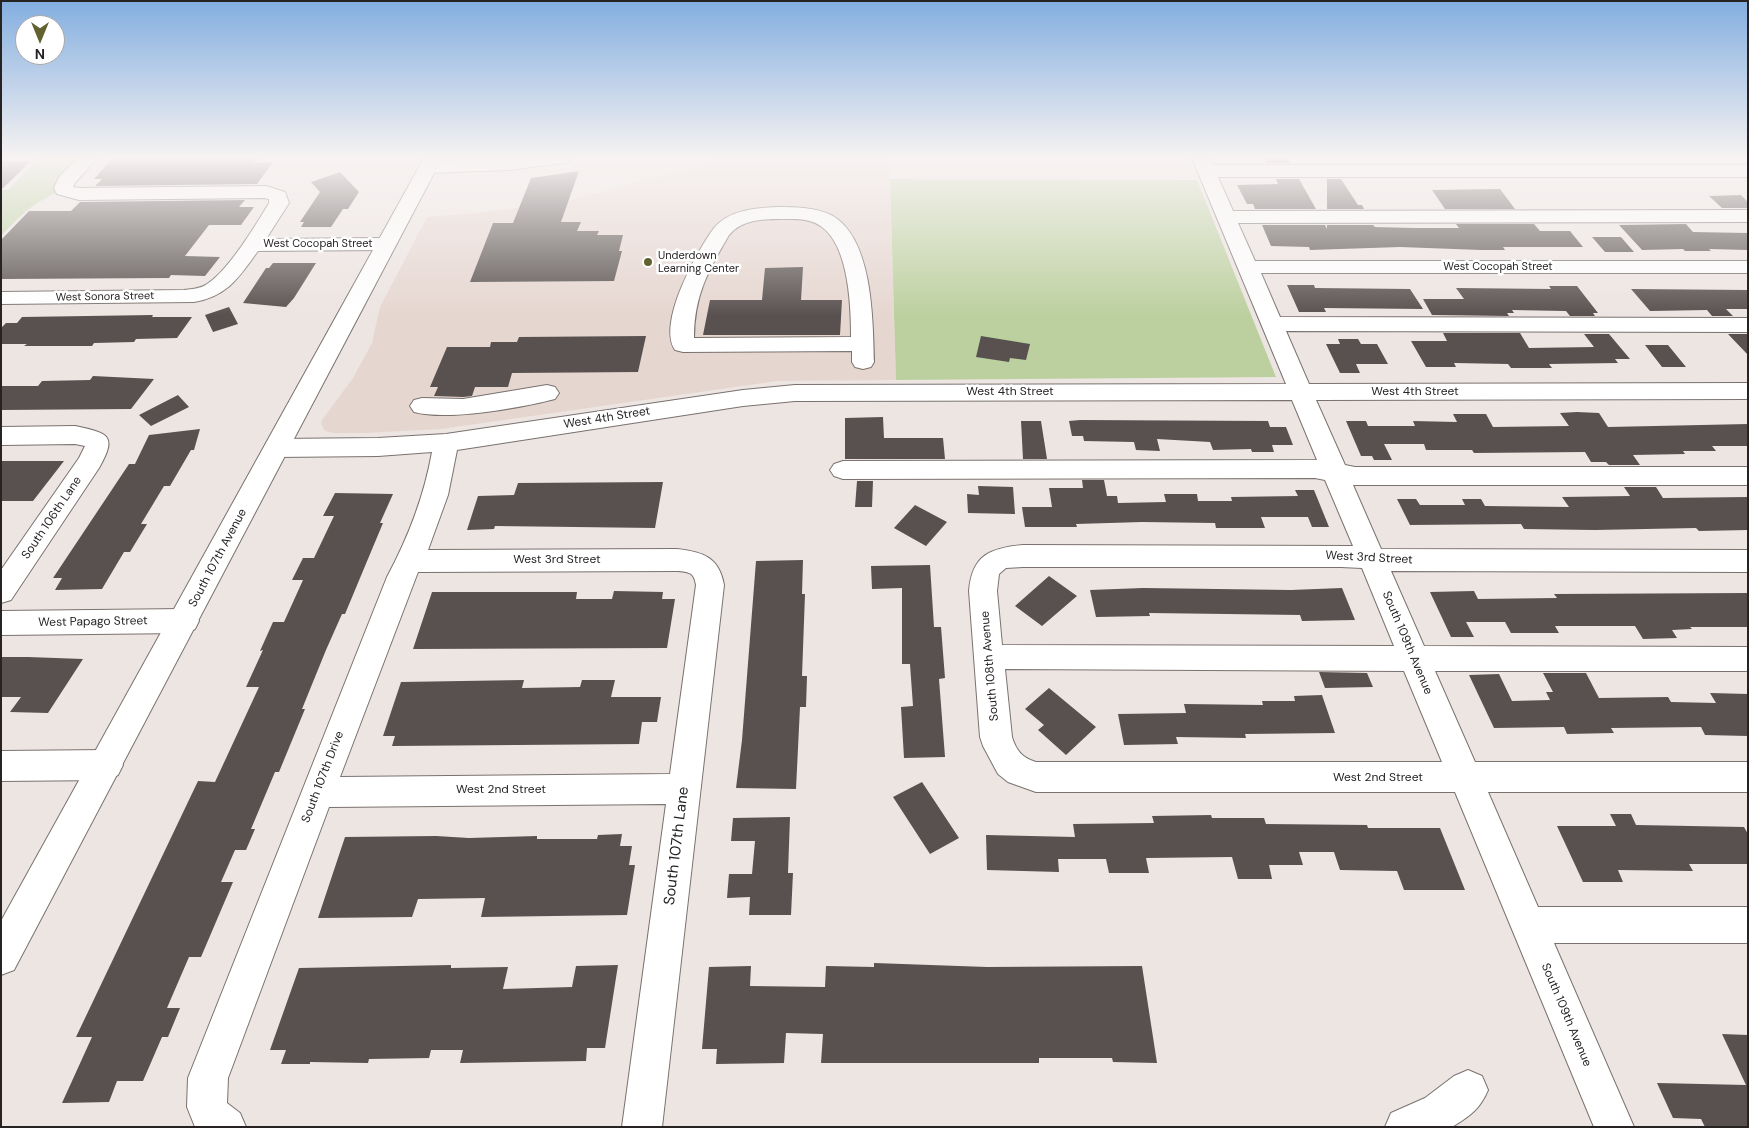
<!DOCTYPE html>
<style>
body{margin:0}
#map{position:relative;width:1749px;height:1128px;overflow:hidden;background:#ede5e2;font-family:"DM Sans",sans-serif}
canvas{display:block}
.frame{position:absolute;inset:0;border:2px solid #262322;pointer-events:none}
.north{position:absolute;left:15px;top:15px;width:50px;height:50px;box-sizing:border-box;background:#fff;border:1px solid #a8a7a7;border-radius:50%;rotate:180deg;font-size:14px;font-weight:700;line-height:20px;text-align:center;color:#262322}
.north::after{content:'';display:block;margin:auto;width:18px;height:22px;background:#62622f;clip-path:polygon(50% 0,100% 100%,50% 72%,0 100%)}
</style>
<div id="map">
<canvas width="1749" height="1128"></canvas>
<div class="frame"></div>
<div class="north">N</div>
</div>
<script>
const c = document.querySelector('canvas').getContext('2d');
c.lineJoin = 'round';
function paint(path, color) { c.fillStyle = color; c.fill(path, 'evenodd'); }
function strokePath(path, color, width, dash) { c.strokeStyle = color; c.lineWidth = width; c.lineCap = dash ? 'butt' : 'round'; c.setLineDash(dash || []); c.stroke(path); }
function write(font, color, halo, rows, align = 'center') {
  c.font = font + ' "DM Sans",sans-serif'; c.lineWidth = 5; c.setLineDash([]); c.textBaseline = 'middle'; c.strokeStyle = halo; c.fillStyle = color; for (const [text, x, y, turn = 0] of rows) {
    c.save(); c.translate(x, y); c.rotate((+turn || 0) * Math.PI / 180); c.textAlign = isNaN(turn) ? turn : align; if (halo) c.strokeText(text, 0, 0); c.fillText(text, 0, 0); c.restore();
  }
}
const built = new Path2D(`
 M718,158h171l7,222 -119,1 -336,48 -76,4h-32l-8,-2 -4,-7 1,-4 31,-42 19,-35 8,-36 47,-90 52,-4 88,-12 108,-29z`);
const green = new Path2D(`
 M39,158h49l-22,23 -2,9c-31,12 -41,23 -63,46v-46h7z
 M890,179l307,1 79,197 -380,3z`);
const building = new Path2D(`
 M113,158h145l-4,5 19,-1 -16,22 -162,2 7,-7h-8z
 M1264,158h23l3,5h-23z
 M1,161h30l-30,29z
 M579,171l-18,51h20l-4,9h22l-2,4h26l-4,16h3l-8,30 -144,1 23,-59h20l18,-45z
 M340,172l19,20 -11,17h-5l-12,18h-30l3,-5h-4l20,-30 -9,-10z
 M1276,179h23l17,30h-61l-2,-5h-6l-10,-19 41,-1z
 M1327,179h14l17,26h4l2,4h-37z
 M1500,189l15,20h-70l-13,-19z
 M1741,195l7,7v6h-26l-13,-12z
 M245,200l-6,7h15l-13,18h-32l-24,31 35,1 -15,19 -34,-1 -2,3 -168,1v-39l28,-29h42l9,-9z
 M1456,224h78l6,7h30l13,16h-80l2,3h-24l-81,-3 -90,3 -1,-3 -38,-1 -9,-21h63l2,4v-4h46l2,2 39,1h45z
 M1686,224l7,8 55,1v17l-39,-1 2,2h-26l-2,-2 -41,1 -23,-25z
 M1592,237h29l13,15h-29z
 M273,263h43l-22,35 -8,9 -43,-4 23,-35h3z
 M803,267l-2,33h41l-2,35h-137l7,-35h52l3,-32z
 M1287,285h27l1,3 95,1 13,20 -99,-1 2,4h-27z
 M1549,286h28l21,27h-5l2,3h-25l-4,-5 -54,-1 2,3h-7l2,3 -77,-1 -9,-16h41l-8,-11 95,1z
 M1631,289l117,1v19h-22l7,7h-21l-5,-6 -57,1z
 M229,307l9,17 -25,8 -8,-17z
 M153,315l-1,2h40l-15,21 -41,1 -2,3 -40,1 -2,3h-68l3,-2h-26v-16l5,-5h11l5,-6z
 M1443,333h77l9,15 65,-1 -10,-13h25l21,25h-15l3,4 -69,1 3,4h-41l-3,-4 -54,-1 2,4h-30l-15,-26h36z
 M1728,334h20v21z
 M646,336l-8,36 -126,1 -4,14h-33l-3,9 -9,1 -29,-1 4,-9h-8l17,-40h43l1,-5h26l2,-5z
 M981,336l49,8 -4,16 -16,-2 -1,4 -33,-5z
 M1338,339h20l3,5h16l11,20h-32l4,9h-20l-14,-29h14z
 M1645,345h23l18,22h-24z
 M93,376l61,3 -23,30 -130,1v-24h37l4,-5 48,-1z
 M178,395l11,12 -38,19 -12,-11z
 M1577,412l22,1 9,14 140,-3v22h-36l4,5h-33l2,3 -52,1 7,10h-31l-3,-3h-15l-6,-10 -111,1 -2,-3h-46l-2,-6h-40l8,16h-18l-2,-4h-11l-15,-35h20l2,5h47l-2,-5 44,1 -4,-8h33l7,13 76,-1 -9,-13z
 M883,417l1,21h59l2,21h-100v-41z
 M1080,420l188,1 2,6h16l7,18h-21l2,7h-22l-1,-3 -38,1 -3,-8 -53,-3 3,12 -24,-1 -2,-8 -50,-1 -1,-5h-11l-3,-15z
 M1021,421h20l6,38h-24z
 M200,429l-6,21h-3l-21,36h-6l-23,38h6l-17,28h-6l-22,37 -47,1 7,-12h-9l76,-114h6l14,-29z
 M1,461h63l-31,40h-32z
 M1082,480h22l3,16h10l1,7 48,-1 -2,-8h33l1,7h34l-1,-4 67,-1 -3,-6h19l15,37h-17l-4,-10h-47l4,11h-49l-1,-5 -73,-1 -66,2 1,3h-52l-3,-20h30l-3,-19h34z
 M857,481h16l-1,26h-17z
 M663,482l-8,46 -160,-2 -1,3 -27,1 11,-34 36,-1 4,-12z
 M978,486l35,1 2,27 -47,-1 -1,-19 12,1z
 M1624,487h32l7,11 85,-1v33l-49,1 -3,-3 -101,2 -71,-1 -3,-5 -111,1 -13,-26h19l4,6h45l-3,-6h19l4,7 84,1 -7,-10 68,-1z
 M335,493l58,1 -13,29h3l-38,91h-3l-16,36 -24,59h3l-26,63h-4l-24,57h4l-9,21h-11l-14,32h12l-32,75h-12l-22,51h13l-12,29h-6l-19,44h-26l-8,21 -47,1 30,-66h-16l122,-256 17,1 44,-95h-13l17,-37 -3,1 13,-29h11l19,-42h-11l11,-22h11l20,-42h-11z
 M915,505l32,17 -21,24 -32,-18z
 M803,560l-1,34h3l-3,82h5l-1,31h-6l-4,82 -60,-1 6,-48 14,-179z
 M930,565l4,62h7l4,51 -6,1 6,78 -41,1 -3,-51 12,-1 -3,-42h-8v-76l-30,1 -1,-23z
 M1049,576l28,20 -35,30 -27,-20z
 M1143,588l148,2 51,-2 13,32 -53,1 -2,-6 -73,-1 -78,-1 1,3 -54,1 -6,-27z
 M614,591l49,1 -1,7h13l-8,49 -254,1 19,-57h145l-1,7h36z
 M1474,591l4,8 79,-1 -3,-4 194,-1v34h-58l2,2 -20,1 5,8 -34,1 -8,-13h-80l4,7h-48l-6,-11h-39l8,15h-23l-21,-45z
 M1,657h27l55,2 -35,54 -38,-1 11,-15h-20z
 M1319,672l48,1 6,14 -48,1z
 M1543,673h43l13,25 69,-1 3,5 45,1 -6,-10 38,1v42l-43,-1 -4,-8 -90,1 3,5 -47,1 -3,-7 -70,1 -25,-53 30,-1 13,27 38,-1 -4,-8h7z
 M524,680l-2,8 58,-1 2,-7h33l-4,17h50l-4,25h-15l-3,22 -247,2 3,-10h-12l18,-54z
 M1049,688l47,39 -30,28 -28,-25 6,-5 -19,-16z
 M1322,695l13,38 -90,1 1,4 -70,-1 2,7 -54,1 -6,-31 68,-1 -2,-9 79,1 -1,-4h33l-1,-5z
 M922,782l37,56 -29,16 -37,-57z
 M1610,814h21l5,11 108,2 4,7v30h-59l4,7 -75,-1 5,12h-40l-26,-56h59z
 M1211,815l1,3h52l2,6 101,1 1,3h72l25,62h-61l-7,-19 -57,-1 -6,-18h-35l4,13h-34l3,14h-34l-6,-22 -86,1 3,15h-40l-3,-14h-48l1,13 -72,-2 -1,-35 89,2 -2,-13 81,-1 -2,-7z
 M790,817l-2,56h5l-2,42h-42l1,-18 -23,1 2,-24h23l3,-33h-24l2,-23z
 M622,834l-2,12h12l-3,19h6l-8,50 -146,2 4,-19 -67,1 -6,18 -94,1 27,-81 91,-1 33,2 68,-2v3h60l1,-4z
 M874,963l113,4 155,-1 15,97 -44,-1 -1,-4h-73v5h-218l2,-29 -37,-1 -2,30 -68,1 1,-15h-15l7,-82 42,-1 -1,20 75,1 1,-21 48,1z
 M451,965v3l57,-1 -5,22 69,-2 4,-21 42,-1 -13,83h-18l-1,13 -126,2 3,-13h-32l-2,8 -60,1 -1,4 -58,-1v2h-29l5,-14h-16l29,-82z
 M1722,1034l26,1v92h-43l-4,-8 -28,-1 -16,-35 89,2z`);
const minor = new Path2D(`
 M78,158h19l-22,25 -2,4 6,1 187,-2 19,6 4,11 -23,36 120,-1 7,2 3,4 -3,4 -7,2 -128,1c-19,26 -30,45 -64,51l-193,2v-12l183,-2c8,-1 16,-1 23,-6 21,-13 49,-59 62,-81v-4l-5,-1 -185,2 -22,-6 -3,-6 5,-11z
 M521,158h51l-3,4 -6,1 -54,7 -81,3 -6,-2 -3,-4 3,-4 6,-2z
 M1192,158h18l3,7h535v12h-530l15,34 515,-1v12l-510,1 17,38h493v12h-487l19,44 468,1v14l-462,-1 23,53 439,-1v16l-432,1 29,65 10,2h393v18h-395l28,64 367,1v22l-357,-1 33,75 324,1v24h-313l40,91h273v30h-260l50,115h210v36h-194l80,184h-40l-139,-335h-419l-28,-10 -10,-8 -15,-28 -3,-9 -11,-146c3,-36 21,-43 54,-46l330,1 -28,-66 -10,-2 -472,1 -9,-3 -4,-6 4,-6 9,-3 474,-1 -25,-60 -497,1 -52,5 -286,44 -9,45 -20,55 249,-1c26,3 42,8 47,36l-62,542h-40l44,-323 -337,3 -101,271 -1,25 13,10 6,14h-51l-8,-20 1,-29 199,-501c21,-39 37,-80 45,-125l-54,4 -102,1 -9,-3 -3,-6 3,-6 9,-3 102,-1 68,-4 297,-44 52,-5 491,-1zM1023,567h318l21,1 32,78 -392,-1 -5,-54 2,-17 7,-6zM677,571c12,1 17,1 19,14l-26,189 -330,3 78,-205zM1005,669l399,2 38,91h-406c-14,-4 -20,-12 -24,-25z
 M777,207c19,0 39,0 56,9 40,24 40,105 41,146l-3,5 -8,2 -8,-2 -3,-5v-11l-169,1 -8,-2c-18,-27 22,-99 39,-122 15,-18 41,-20 63,-21zM792,219c11,0 21,1 30,8 27,20 29,79 29,110l-157,1c0,-42 14,-67 35,-103 15,-18 41,-16 63,-16z
 M547,385l8,2 4,6 -4,6c-35,9 -107,22 -141,13l-4,-6 4,-6 8,-2 41,1z
 M75,426c33,7 43,9 24,42l-88,132 -10,3v-33l78,-112 6,-12 -10,-2 -74,1v-18z
 M185,609l10,4 4,8 -4,8 -10,4 -184,2v-24z
 M107,750l11,5 5,10 -5,10 -11,5 -106,1v-30z
 M1468,1070l14,6 6,14c-8,19 -18,26 -36,37h-67l6,-14 34,-15 29,-22z`);
const major = new Path2D(`
 M424,158h18l-428,812 -13,5v-54z`);
const markers = [
 [648,262,5,"#62622f"]
];
const farStreetnames = [
 ["West Cocopah Street",318,244],
 ["West Cocopah Street",1498,267],
 ["West Sonora Street",105,297,-1]
];
const farPoinames = [
 ["Underdown",658,256],
 ["Learning Center",658,269]
];
const streetNames = [
 ["West 4th Street",1010,392],
 ["West 4th Street",1415,392],
 ["West 4th Street",607,418,-9],
 ["South 106th Lane",52,518,-56],
 ["South 107th Avenue",218,558,-62],
 ["West 3rd Street",1369,558,3],
 ["West 3rd Street",557,560],
 ["West Papago Street",93,622,-1],
 ["South 109th Avenue",1407,643,67],
 ["South 108th Avenue",990,666,-95],
 ["South 107th Drive",323,777,-69],
 ["West 2nd Street",1378,778],
 ["West 2nd Street",501,790],
 ["South 109th Avenue",1566,1015,67]
];
const nearStreetnames = [
 ["South 107th Lane",677,846,-83]
];
paint(built, '#e6d6d0');
paint(green, '#bcd09f');
paint(building, '#58514f');
strokePath(minor, '#79726f', 2);
strokePath(major, '#79726f', 2);
paint(minor, '#fff');
paint(major, '#fff');
const sky = c.createLinearGradient(0, 0, 0, 316);
sky.addColorStop(0, '#83aee0');
sky.addColorStop(0.5, '#f7f3f2');
sky.addColorStop(1, '#f7f3f200');
c.fillStyle = sky;
c.fillRect(0, 0, 1749, 316);
for (const [x, y, r, color] of markers) { const dot = new Path2D(); dot.arc(x, y, r, 0, 2 * Math.PI); c.fillStyle = color; c.fill(dot); strokePath(dot, '#fff', 2); }
write('11px', '#262322', '#fff', farStreetnames);
write('11px', '#262322', '#fff', farPoinames, 'left');
write('12px', '#262322', '#fff', streetNames);
write('15px', '#262322', '#fff', nearStreetnames);
</script>
